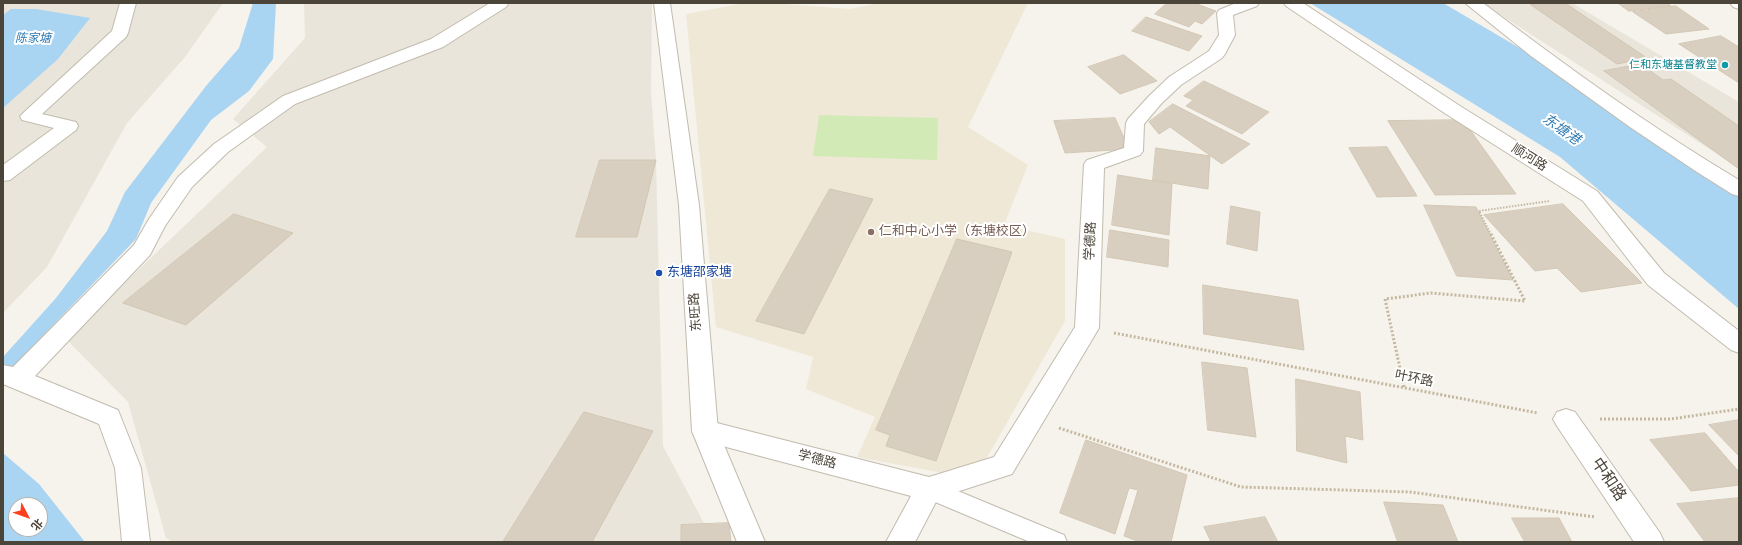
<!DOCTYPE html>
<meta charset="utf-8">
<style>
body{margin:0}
#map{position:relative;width:1742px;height:545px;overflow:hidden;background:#f6f3ec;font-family:"Sofia Sans Condensed","Noto Sans SC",sans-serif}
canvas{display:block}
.frame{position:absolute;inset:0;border:4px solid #4b4439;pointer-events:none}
.north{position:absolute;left:8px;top:497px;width:40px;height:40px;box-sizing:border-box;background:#fff;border:1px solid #b7b4b0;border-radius:50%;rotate:131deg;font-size:11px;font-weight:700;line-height:16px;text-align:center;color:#4b4439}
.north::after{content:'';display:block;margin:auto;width:14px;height:18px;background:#fc3f1d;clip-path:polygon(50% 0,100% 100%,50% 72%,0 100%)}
</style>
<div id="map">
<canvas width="1742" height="545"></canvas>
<div class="frame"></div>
<div class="north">北</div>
</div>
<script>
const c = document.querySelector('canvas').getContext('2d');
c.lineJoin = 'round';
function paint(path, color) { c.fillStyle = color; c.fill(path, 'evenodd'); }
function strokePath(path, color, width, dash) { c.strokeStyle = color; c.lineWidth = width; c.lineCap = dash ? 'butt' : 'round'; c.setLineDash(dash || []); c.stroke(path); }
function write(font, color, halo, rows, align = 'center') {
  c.font = font + ' "Sofia Sans Condensed","Noto Sans SC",sans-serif'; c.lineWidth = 4; c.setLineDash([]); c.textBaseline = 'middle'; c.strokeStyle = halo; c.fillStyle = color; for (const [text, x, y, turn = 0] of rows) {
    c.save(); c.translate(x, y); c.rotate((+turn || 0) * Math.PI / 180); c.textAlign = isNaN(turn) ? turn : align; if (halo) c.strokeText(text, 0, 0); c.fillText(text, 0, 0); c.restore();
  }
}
const residential = new Path2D(`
 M3,3h220l-38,54 -58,66 -80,144 -44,46z
 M304,3h348l-1,90 5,67 7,286 51,96h-541l-7,-4 -38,-136 -62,-63 201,-192 -34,-28 72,-81z
 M1482,3h90l167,99v66z`);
const education = new Path2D(`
 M745,3h25l80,6 29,-6h149l-60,124 60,38 -24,60 61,14v82l-80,140 -37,13 -91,-17 18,-40 -69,-28 7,-32 -97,-30 -30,-313z`);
const green = new Path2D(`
 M819,115l119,3 -1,42 -124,-4z`);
const water = new Path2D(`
 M253,3h23l-3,56 -24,32 -38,29 -60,83 -15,36 -101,105 -32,37v-24l53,-59 51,-67 18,-39 81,-106 33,-38z
 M1310,3h133l216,127 80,60v119l-179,-152z
 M11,9h25l54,9 -32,41 -55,49v-93z
 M3,453l36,31 46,58h-82zM16,505h24v24h-24z`);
const building = new Path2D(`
 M1167,3h27l22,8 -14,13 -7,-3 -6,6 -34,-13z
 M1541,3h24l82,55 -30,6 -86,-59z
 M1618,3h49l4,3 -42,5z
 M1676,6l33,23 -43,5 -33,-22z
 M1146,17l56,19 -13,15 -57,-20z
 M1721,36l18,11v36l-60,-39z
 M1124,55l33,26 -37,13 -32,-27z
 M1641,64l22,16 8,-1 68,47v43l-135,-98z
 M1204,81l65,31 -27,22 -56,-28 7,-6 -9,-4z
 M1173,104l77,40 -28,20 -52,-37 -11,7 -10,-12z
 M1115,118l14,31 -64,4 -11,-32z
 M1463,120l53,74 -81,1 -47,-74z
 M1387,147l30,49 -40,1 -28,-49z
 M1156,148l54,8 -2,33 -55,-9z
 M600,160h56l-19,77h-61z
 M1118,175l54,9 -3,51 -57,-10z
 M830,189l43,10 -69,135 -48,-13z
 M1563,204l79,79 -61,9 -24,-24 -22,3 -51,-56z
 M1424,205l52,2 37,73 -56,-4z
 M1231,206l29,6 -3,39 -30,-7z
 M234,214l59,19 -107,92 -63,-22z
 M1110,230l59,10 -1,27 -61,-10z
 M957,239l55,13 -76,209 -50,-15 4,-11 -14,-5z
 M1203,285l95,15 6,50 -100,-16z
 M1202,362l45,6 9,69 -48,-7z
 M1296,379l64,13 3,48 -18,-4 2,27 -50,-12z
 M584,412l69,19 -61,111h-89z
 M1739,420v36l-30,-31z
 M1705,433l34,39v13l-48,6 -41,-51z
 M1086,440l101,35 -16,67h-31l-16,-6 14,-46 -9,-2 -14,46 -55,-21z
 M1739,498v44h-34l-28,-38z
 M1384,502l59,3 15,37h-60z
 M1265,517l13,25h-67l-7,-15z
 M1512,518h47l13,24h-47z
 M729,523l2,19h-50v-17z`);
const pathFar1 = new Path2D(`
 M1491,235l-12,-24 71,-10`);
const path = new Path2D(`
 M1114,333l424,80
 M1404,387l-19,-88 46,-6 94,8 -34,-67
 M1600,419h71l68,-10
 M1059,428l182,59 169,5 185,25`);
const service = new Path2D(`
 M929,479l135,56 3,7h-37l-109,-46 -3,-7 3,-7z`);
const minor = new Path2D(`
 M120,3h16l-8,30 -2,4 -84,77 34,8 2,4 -2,4 -66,50 -7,1v-16l51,-37 -32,-8 -2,-4 92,-85z
 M490,3l18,1 -2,3 -63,40 -148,57 -67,48 -36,35 -27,39 -15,29 -115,121 83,34 23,58 9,74h-28l-7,-74 -16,-44 -96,-40v-19l10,2 121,-122 15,-26 29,-42 36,-33 69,-48 148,-57z
 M1236,3h23l-2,3 -24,9 2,20 -10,19 -3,4 -41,27 -20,19 -17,20 -1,27 -3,4 -36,13 -5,160 -87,146 -74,24 -23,44h-29l25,-46 -215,-57 -4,-8 4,-8 9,-3 224,57 65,-20 81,-130 9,-163 3,-4 37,-12 2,-25 2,-4 21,-23 20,-19 40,-26 10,-16 -2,-22 2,-3z
 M1284,3h19l157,103 137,85 67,82 75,58v22l-8,-3 -83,-65 -65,-84 -137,-87 -160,-108z
 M1465,3h18c83,63 167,124 256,177v16l-7,-2 -35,-22 -67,-45 -99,-71z
 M1730,3h9v6l-6,-2z
 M1566,409l9,3 85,121 4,9h-30l-77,-116 -4,-7 4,-7z`);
const tertiary = new Path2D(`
 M654,3h16l29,202 19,226 47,111h-28l-45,-111 -13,-226z`);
const markers = [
 [1725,65,4,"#0f9aa8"],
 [871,232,4,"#8d6e63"],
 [659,273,4,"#1a4fb4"]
];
const farCulturenames = [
 ["仁和东塘基督教堂",1717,65]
];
const farWaternames = [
 ["陈家塘",33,39]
];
const streetNames = [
 ["顺河路",1529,158,32],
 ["学德路",1091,241,-87],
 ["东旺路",696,312,-94],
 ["叶环路",1414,379,11],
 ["学德路",817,460,15]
];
const educationNames = [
 ["仁和中心小学（东塘校区）",879,232]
];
const transitNames = [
 ["东塘邵家塘",667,273]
];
const waterNames = [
 ["东塘港",1561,130,35]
];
const nearStreetnames = [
 ["中和路",1608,480,56]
];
paint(residential, '#eae5da');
paint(education, '#efe8d6');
paint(green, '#d2eab5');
paint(water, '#a9d4f2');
paint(building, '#d8cfc1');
strokePath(building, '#d3c7b4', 1);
strokePath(service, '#c2bbae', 2);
strokePath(minor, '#c2bbae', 2);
strokePath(tertiary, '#c2bbae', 2);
strokePath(pathFar1, '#c4b79f', 2, [1.5, 1.5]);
strokePath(path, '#c4b79f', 3, [2, 2]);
paint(service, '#fff');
paint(minor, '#fff');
paint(tertiary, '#fff');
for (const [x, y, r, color] of markers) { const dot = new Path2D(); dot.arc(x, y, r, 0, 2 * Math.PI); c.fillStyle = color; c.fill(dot); strokePath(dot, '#fff', 1.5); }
write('11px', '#0d838f', '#fff', farCulturenames, 'right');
write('italic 12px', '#2e7ab2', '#fff', farWaternames);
write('13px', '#4b4439', '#fff', streetNames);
write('13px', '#785e54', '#fff', educationNames, 'left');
write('13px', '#164399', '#fff', transitNames, 'left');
write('italic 14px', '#2e7ab2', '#fff', waterNames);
write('16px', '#4b4439', '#fff', nearStreetnames);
</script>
